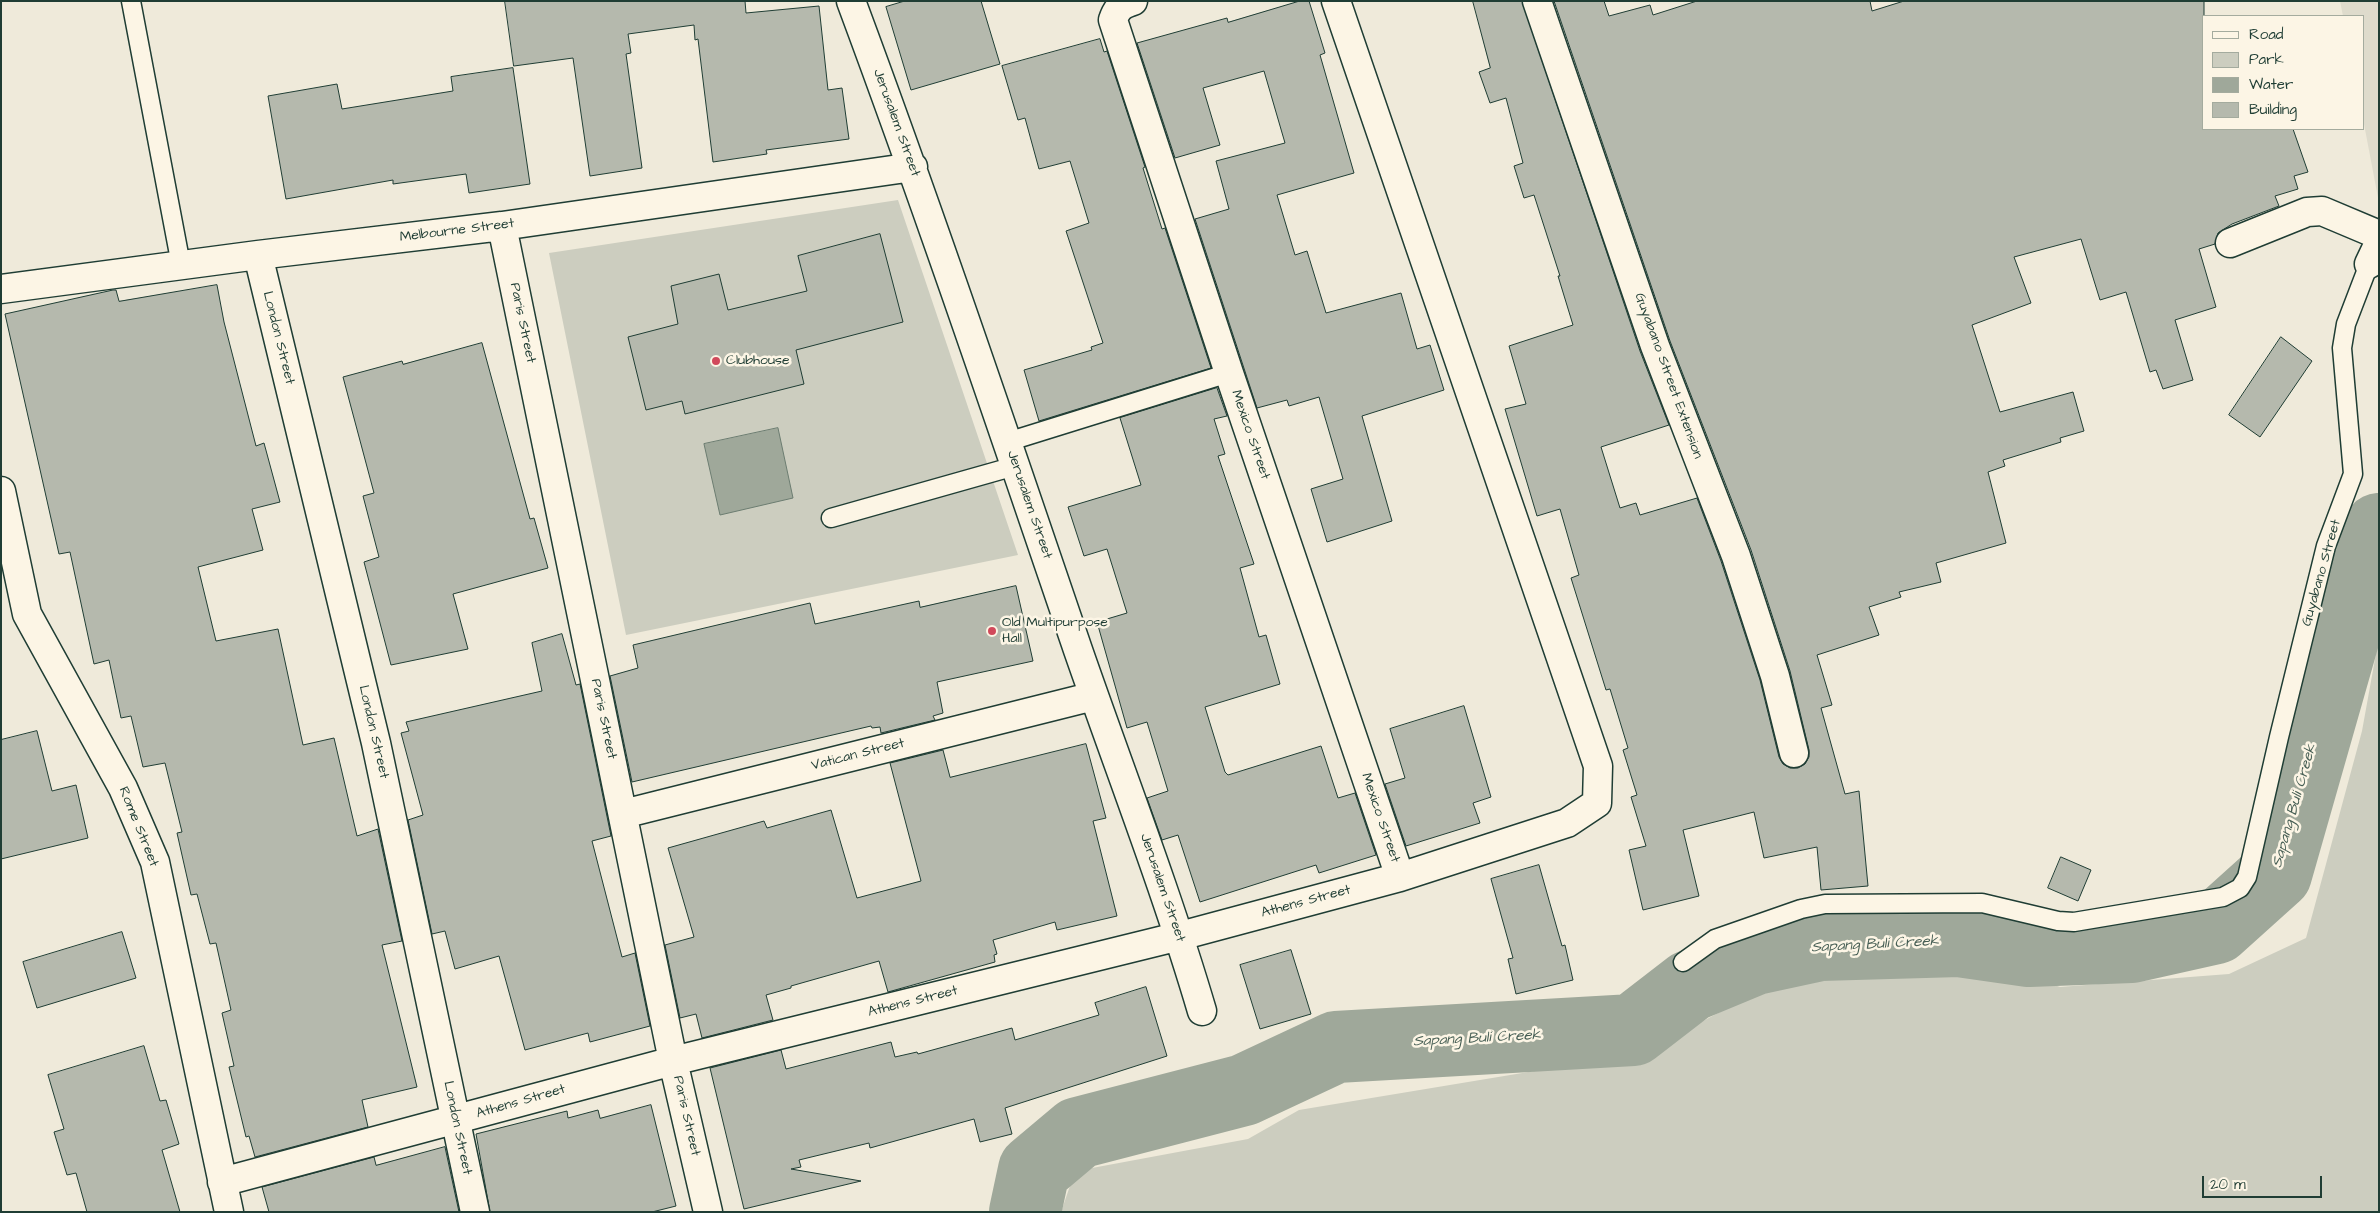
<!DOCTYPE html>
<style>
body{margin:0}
#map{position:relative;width:2380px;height:1213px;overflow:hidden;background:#efeada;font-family:"Architects Daughter",sans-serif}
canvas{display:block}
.frame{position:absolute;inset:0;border:2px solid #1f3d34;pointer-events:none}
.legend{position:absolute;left:2202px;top:15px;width:162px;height:115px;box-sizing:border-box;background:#fcf5e5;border:1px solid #a4ab9e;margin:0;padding:6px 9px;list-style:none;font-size:15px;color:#1f3d34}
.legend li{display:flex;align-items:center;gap:10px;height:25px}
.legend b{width:25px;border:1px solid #a4ab9e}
.scale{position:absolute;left:2202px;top:1176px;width:120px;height:22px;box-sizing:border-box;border:2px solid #1f3d34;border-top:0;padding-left:6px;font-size:15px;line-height:18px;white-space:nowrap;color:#1f3d34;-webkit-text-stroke:4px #fcf5e5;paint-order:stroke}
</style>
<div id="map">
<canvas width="2380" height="1213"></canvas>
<div class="frame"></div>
<ul class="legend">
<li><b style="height:6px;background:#fcf5e5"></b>Road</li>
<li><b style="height:14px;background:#cccdbf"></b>Park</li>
<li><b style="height:14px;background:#9fa89a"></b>Water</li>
<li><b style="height:14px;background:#b5b9ad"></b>Building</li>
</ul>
<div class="scale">20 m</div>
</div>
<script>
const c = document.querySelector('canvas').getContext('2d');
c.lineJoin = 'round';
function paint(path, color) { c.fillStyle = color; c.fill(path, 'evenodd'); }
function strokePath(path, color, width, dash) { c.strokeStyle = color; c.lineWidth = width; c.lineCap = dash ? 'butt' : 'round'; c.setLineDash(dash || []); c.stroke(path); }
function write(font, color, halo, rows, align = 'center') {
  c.font = font + ' "Architects Daughter",sans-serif'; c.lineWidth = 5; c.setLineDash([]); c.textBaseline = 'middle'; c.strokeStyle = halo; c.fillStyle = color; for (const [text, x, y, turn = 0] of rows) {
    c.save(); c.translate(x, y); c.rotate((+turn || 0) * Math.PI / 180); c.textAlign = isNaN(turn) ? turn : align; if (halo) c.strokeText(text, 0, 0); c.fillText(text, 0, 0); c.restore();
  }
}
const built = new Path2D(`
 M2340,1h39v202l-15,-79v-108h-21z`);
const green = new Path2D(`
 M898,200l120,355 -392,80 -77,-382z
 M2379,637v575h-1318l10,-29 21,-15 156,-29 51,-29 344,-57 165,-88h191l61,22 169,-13 77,-36 56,-207z`);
const water = new Path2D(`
 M778,428l15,70 -73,17 -16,-71z`);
const river = new Path2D(`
 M1025,1212l9,-42 44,-37 166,-43 92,-43 297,-17 57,-44 65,-27 65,-14 139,-4 70,10 102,-4 85,-19 60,-54 72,-252 31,-93`);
const building = new Path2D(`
 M505,1h240l1,12 73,-7 9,84 14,-2 7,51 -83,11 1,4 -54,8 -15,-123 -3,1 -1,-15 -66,9 3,19 -5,1 16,114 -52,8 -17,-118 -59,8z
 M905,1h76l19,63 -89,26 -25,-83z
 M1300,1h9l16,52 -5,2 34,118 -77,22 18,60 12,-4 19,62 75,-20 16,56 13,-4 14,45 -82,26 30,105 -65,21 -16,-53 32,-10 -24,-82 -30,9 -2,-6 -30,8 -62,-189 34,-10 -13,-48 69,-18 -21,-72 -61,17 17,57 -45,13 -38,-115 90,-25 1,4z
 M1473,1h49l118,350 29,74 -68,22 19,61 16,-5 4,12 57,-17 24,63 39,119 19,77 4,7 7,4h8l7,-4 4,-7v-7l-19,-79 -39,-121 -81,-209 -116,-340h50l5,15 41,-11 3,10 44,-14h173l2,10 32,-10h300v128h89l15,43 -14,4 4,13 -23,7 4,10 -47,18 -14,9 -3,11 -16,5 17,58 -41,13 18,60 -30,9 -7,-19 -6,2 -24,-80 -26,8 -19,-61 -67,18 17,46 -59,22 28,87 73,-20 11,39 -24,7 1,4 -58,18 2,6 -17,6 18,71 -70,20 5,19 -42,10 2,5 -32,10 10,28 -62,20 15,50 -11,3 24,86 14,-3 9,95 -47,4 -4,-43 -53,11 -10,-46 -71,18 16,66 -56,14 -14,-60 17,-4 -15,-49 6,-2 -14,-45 5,-2 -18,-59 -4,1 -35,-112 8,-3 -19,-66 -23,7 -32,-107 21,-5 -17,-58 64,-21 -15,-49h2l-26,-81 -10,3 -10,-32 9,-3 -17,-65 -16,5 -11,-31 11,-4z
 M1100,39l4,13 3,-1 38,116 -2,1 19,61 3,-1 46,140 -172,53 -15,-51 68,-20 -1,-3 12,-4 -37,-112 23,-8 -19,-62 -31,8 -14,-51 -7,2 -16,-54z
 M513,68l17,116 -61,9 -3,-19 -73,10v-4l-107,19 -18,-103 69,-12 5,25 111,-18 -2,-14z
 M880,234l23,88 -107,28 8,34 -119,30 -3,-13 -36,9 -18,-73 50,-13 -7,-38 48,-12 9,36 79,-19 -9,-35z
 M217,285l7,37 32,124 8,-3 16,59 -28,7 11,41 -65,17 18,74 62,-12 25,116 31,-7 23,98 21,-7 24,112 -20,4 35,142 -55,13 6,27 -113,30 -6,-21 -3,1 -17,-70 5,-1 -12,-53 9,-3 -15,-67 -6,1 -13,-50 -6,1 -14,-62 5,-1 -17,-69 -22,4 -12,-51 -10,2 -12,-58 -15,4 -24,-112 -11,2 -54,-240 108,-24h3l3,11z
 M2281,337l31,24 -52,76 -31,-22z
 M482,343l48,176 4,-1 14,50 -95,26 15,55 -77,16 -27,-103 15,-5 -16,-61 11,-3 -31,-116 59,-16 1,3z
 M1217,388l10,28 -13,3 11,35 -7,2 36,108 -14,4 19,69 7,-2 14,49 -75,23 20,65 3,3 93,-29 17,52 17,-5 21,62 -57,18 -3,-8 -116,37 -22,-67 -16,5 -15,-42 21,-7 -21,-69 -20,6 -30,-106 30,-9 -20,-64 -23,7 -16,-49 73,-22 -21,-67z
 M1016,586l17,75 -96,21 6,31 -10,3 2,4 -54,13 -1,-6 -8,1 -1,-2 -239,56 -22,-106 28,-8 -5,-23 177,-42 5,21 104,-23 1,6z
 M562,634l14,51 4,-1 31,152 -19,5 30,116 13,-4 15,73 -60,16 -2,-9 -63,17 -26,-94 -44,13 -10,-38 -13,3 -24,-114 15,-5 -22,-82 8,-2 -3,-9 136,-31 -10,-48z
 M1464,706l27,91 -18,6 7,20 -74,23 -21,-62 20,-6 -15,-49z
 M37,731l15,60 24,-6 12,53 -87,21v-119z
 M1086,744l20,74 -13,3 24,95 -60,14 -2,-8 -62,18 4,14 -3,1 1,7 -107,30 -9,-31 -88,25v2l-25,7 7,25 -71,18 -6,-24 -16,4 -15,-73 29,-8 -26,-89 96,-27 3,7 64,-18 26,88 64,-17 -31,-118 53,-13 7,27z
 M2061,857l30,13 -13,31 -30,-13z
 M1539,865l23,81 3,-1 8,35 -57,14 -8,-35 5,-1 -22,-79z
 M122,932l14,46 -99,30 -14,-46z
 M1291,950l20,64 -51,15 -20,-64z
 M1146,987l21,69 -162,52 7,26 -32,8 -6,-23 -104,29 -1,-5 -70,17 2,7 -10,2 70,12 -117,28 -34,-141 71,-18 5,19 105,-27 4,15 22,-5 1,2 94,-26 3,12 84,-25 -4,-12z
 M144,1046l16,55 6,-1 13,44 -17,6 18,62h-93l-11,-39 -9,2 -13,-43 10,-3 -16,-54z
 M651,1105l25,101 -24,6h-162l-14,-78 91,-23 1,7 30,-8 2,8z
 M445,1147l14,65h-190l-7,-25 112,-30 2,8z`);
const lane = new Path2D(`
 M131,1l50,264
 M1007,442l222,-69
 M831,518l184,-52
 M1683,962l32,-23 86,-30 24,-5 157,-1 76,18 16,1 149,-25 17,-9 7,-11 32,-140 47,-191 27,-72 -11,-126 4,-24 23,-60`);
const street = new Path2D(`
 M851,1c80,215 153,432 227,649 42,121 88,239 124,361
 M1133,1c-12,4 -16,7 -20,19l116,353 171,504
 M1537,1l118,345 81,210 39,120 19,77
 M502,226l171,835 35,151
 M2230,243l77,-31 15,-1 57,24
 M258,255l118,488 99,469
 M2369,264l10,-21
 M1,289l257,-34 244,-29 411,-59
 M1,491l26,123 96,174 32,74 74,350
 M623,814l471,-118
 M222,1182l451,-121 507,-125 220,-59 167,-54 30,-20 1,-37 -262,-765`);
const markers = [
 [716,361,5,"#d1495b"],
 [992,631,5,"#d1495b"]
];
const streetNames = [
 ["Jerusalem Street",896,123,70],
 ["Melbourne Street",457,231,-7],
 ["Paris Street",522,323,78],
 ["London Street",278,338,76],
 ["Guyabano Street Extension",1668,376,70],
 ["Mexico Street",1250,435,71],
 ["Jerusalem Street",1029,505,71],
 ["Guyabano Street",2322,573,-74],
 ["Paris Street",603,719,78],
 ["London Street",373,732,77],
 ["Vatican Street",858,755,-14],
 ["Mexico Street",1380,818,71],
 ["Rome Street",138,827,68],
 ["Jerusalem Street",1162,888,71],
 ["Athens Street",1306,902,-15],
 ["Athens Street",913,1002,-14],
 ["Athens Street",521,1102,-16],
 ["Paris Street",686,1116,77],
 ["London Street",457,1128,78]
];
const poiNames = [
 ["Clubhouse",726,361],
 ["Old Multipurpose",1002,623],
 ["Hall",1002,639]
];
const waterNames = [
 ["Sapang Buli Creek",2295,806,-74],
 ["Sapang Buli Creek",1875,945,-3],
 ["Sapang Buli Creek",1477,1039,-3]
];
paint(built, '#dedbcc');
paint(green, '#cccdbf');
paint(water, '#9fa89a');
strokePath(water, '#6c7d71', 1);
strokePath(river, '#9fa89a', 72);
paint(building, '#b5b9ad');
strokePath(building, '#1f3d34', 1);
strokePath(lane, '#1f3d34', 21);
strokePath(street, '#1f3d34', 31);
strokePath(lane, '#fcf5e5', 18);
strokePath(street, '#fcf5e5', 28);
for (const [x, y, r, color] of markers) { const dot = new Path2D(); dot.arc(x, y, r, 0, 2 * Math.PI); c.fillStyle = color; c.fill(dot); strokePath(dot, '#fcf5e5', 2); }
write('14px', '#1f3d34', '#fcf5e5', streetNames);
write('14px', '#1f3d34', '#fcf5e5', poiNames, 'left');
write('italic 15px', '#455d53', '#fcf5e5', waterNames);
</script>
